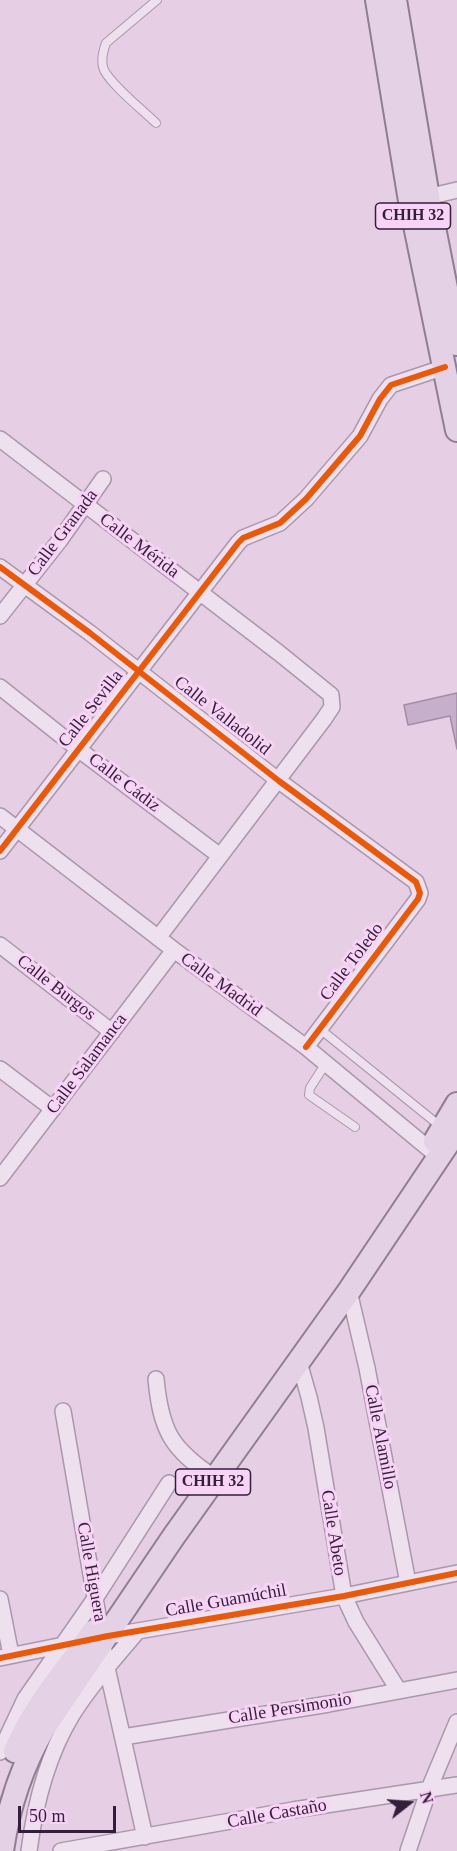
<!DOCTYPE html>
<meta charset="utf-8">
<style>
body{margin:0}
#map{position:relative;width:457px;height:1851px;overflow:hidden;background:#e6cee5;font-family:"Times New Roman",serif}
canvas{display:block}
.north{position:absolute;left:379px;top:1773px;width:60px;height:60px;-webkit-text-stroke:4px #f7d4f5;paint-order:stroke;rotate:73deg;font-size:16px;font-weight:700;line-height:24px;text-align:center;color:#351e3b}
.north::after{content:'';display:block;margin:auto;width:21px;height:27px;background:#351e3b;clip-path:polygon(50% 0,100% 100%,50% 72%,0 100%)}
.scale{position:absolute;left:18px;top:1806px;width:98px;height:27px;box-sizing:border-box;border:3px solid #351e3b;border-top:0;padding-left:8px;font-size:18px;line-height:21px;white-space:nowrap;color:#351e3b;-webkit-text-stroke:4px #f7d4f5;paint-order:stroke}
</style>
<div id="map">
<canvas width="457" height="1851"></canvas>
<div class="north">N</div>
<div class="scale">50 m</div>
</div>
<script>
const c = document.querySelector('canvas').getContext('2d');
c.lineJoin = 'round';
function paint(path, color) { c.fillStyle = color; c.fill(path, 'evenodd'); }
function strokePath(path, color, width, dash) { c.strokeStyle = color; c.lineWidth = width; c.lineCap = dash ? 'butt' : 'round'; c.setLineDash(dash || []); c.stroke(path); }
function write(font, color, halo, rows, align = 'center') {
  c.font = font + ' "Times New Roman",serif'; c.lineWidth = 6; c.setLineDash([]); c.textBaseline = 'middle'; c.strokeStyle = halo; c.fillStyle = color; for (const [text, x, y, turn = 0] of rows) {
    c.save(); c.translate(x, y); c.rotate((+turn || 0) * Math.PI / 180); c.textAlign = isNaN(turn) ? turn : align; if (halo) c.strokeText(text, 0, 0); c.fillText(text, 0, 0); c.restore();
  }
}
const building = new Path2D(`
 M457,693v56l-7,-33 -42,9 -4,-20z`);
const lane = new Path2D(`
 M156,123c-12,-12 -50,-42 -53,-56 -2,-9 0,-16 3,-24l51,-43
 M320,1029l120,97
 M326,1063l-16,25 -1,7 46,32`);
const street = new Path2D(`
 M419,199l38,-9
 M0,439l279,214 52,42 1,12 -8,12 -166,219
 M0,567l90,66 189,148 137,101 4,11 -2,6 -112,148
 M0,616l60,-76 43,-61
 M0,687l78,62 142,107
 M0,816l174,134 132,97 134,111
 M0,851l238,-308 5,-5 37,-15 26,-24 54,-63 20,-37 11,-14 54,-18
 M0,945l112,87
 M0,1069l53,40
 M0,1178l174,-228
 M349,1291l18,77 41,215
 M299,1362l10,35 7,31 28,168 12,26 43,69
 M156,1379c5,52 15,70 59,99
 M63,1411l44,257 38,169
 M0,1599l11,56
 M0,1658l108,-22 236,-40 113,-23
 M123,1737l206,-33 128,-24
 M0,1752l25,-53 71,-102 73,-114
 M29,1851c6,-47 18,-95 43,-136 19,-30 43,-57 66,-84
 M61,1851l232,-41 164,-25
 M408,1851l21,-62 28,-67`);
const primary = new Path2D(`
 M377,0l33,201 47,229
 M395,0l33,197 29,147
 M435,1141l22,-37
 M15,1751c19,-45 51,-81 79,-120
 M2,1851c6,-43 20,-85 42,-123l130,-192 175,-245 108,-161`);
const cycleway = new Path2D(`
 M0,567l90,66 189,148 137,101 4,11 -2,6 -112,148
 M0,851l238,-308 5,-5 37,-15 26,-24 54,-63 20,-37 11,-14 54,-18
 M0,1658l108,-22 236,-40 113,-23`);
const shields = [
 [413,216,75],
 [213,1482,75]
];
const shieldNames = [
 ["CHIH 32",413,216],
 ["CHIH 32",213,1482]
];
const streetNames = [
 ["Calle Granada",63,533,-53],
 ["Calle Mérida",139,546,37],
 ["Calle Sevilla",91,709,-52],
 ["Calle Valladolid",222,716,38],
 ["Calle Cádiz",124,783,37],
 ["Calle Toledo",352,962,-53],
 ["Calle Madrid",221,985,36],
 ["Calle Burgos",56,988,38],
 ["Calle Salamanca",87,1064,-53],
 ["Calle Alamillo",380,1437,79],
 ["Calle Abeto",333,1533,81],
 ["Calle Higuera",91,1572,80],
 ["Calle Guamúchil",226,1601,-10],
 ["Calle Persimonio",290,1709,-9],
 ["Calle Castaño",277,1814,-10]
];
paint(building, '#c6afca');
strokePath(building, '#a28da6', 1.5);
strokePath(lane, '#aa97ab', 10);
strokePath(street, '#aa97ab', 18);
strokePath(primary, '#8f7e90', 26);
strokePath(lane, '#eee0ee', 8);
strokePath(street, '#eee0ee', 15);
strokePath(primary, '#e5d1e5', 22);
strokePath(cycleway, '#e8590c', 6);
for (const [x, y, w] of shields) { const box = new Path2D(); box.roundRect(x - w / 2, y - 13, w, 26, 4.5); c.fillStyle = '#f7d4f5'; c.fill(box); strokePath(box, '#351e3b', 1.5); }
write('bold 16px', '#351e3b', null, shieldNames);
write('18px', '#351e3b', '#f7d4f5', streetNames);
</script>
